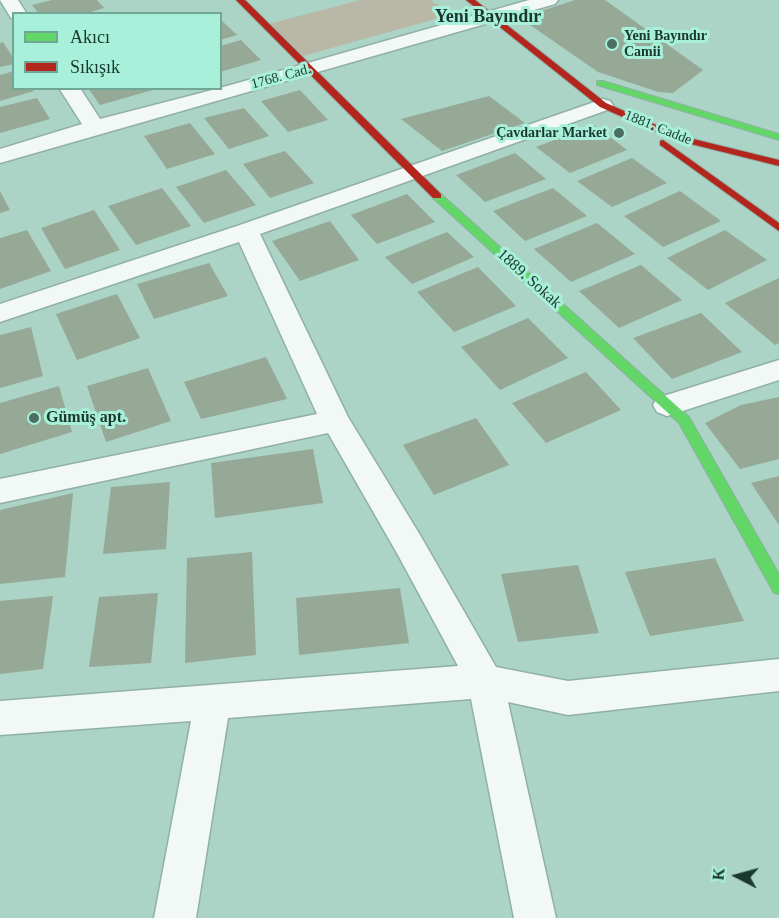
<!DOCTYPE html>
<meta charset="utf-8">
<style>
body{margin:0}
#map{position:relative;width:779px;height:918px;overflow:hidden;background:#abd3c6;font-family:Georgia,serif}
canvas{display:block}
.legend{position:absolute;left:12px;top:12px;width:210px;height:78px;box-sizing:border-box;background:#a8f0d9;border:2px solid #6fa695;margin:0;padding:8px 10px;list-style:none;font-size:18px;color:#1a382f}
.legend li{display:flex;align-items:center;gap:12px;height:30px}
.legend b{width:30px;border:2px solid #6fa695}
.north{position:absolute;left:707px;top:846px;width:60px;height:60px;-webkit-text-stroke:4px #a8f0d9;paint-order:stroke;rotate:276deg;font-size:16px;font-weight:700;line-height:24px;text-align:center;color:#1a382f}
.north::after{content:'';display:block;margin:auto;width:21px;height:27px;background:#1a382f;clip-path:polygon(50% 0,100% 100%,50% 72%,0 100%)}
</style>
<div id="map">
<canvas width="779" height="918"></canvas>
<ul class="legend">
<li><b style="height:8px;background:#63d668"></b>Akıcı</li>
<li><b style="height:8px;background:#b3261e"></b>Sıkışık</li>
</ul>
<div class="north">K</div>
</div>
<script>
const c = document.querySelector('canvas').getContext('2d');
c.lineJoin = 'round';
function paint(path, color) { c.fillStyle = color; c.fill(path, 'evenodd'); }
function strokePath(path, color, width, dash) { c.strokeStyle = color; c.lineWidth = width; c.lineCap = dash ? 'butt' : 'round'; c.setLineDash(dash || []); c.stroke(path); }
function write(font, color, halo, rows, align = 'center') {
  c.font = font + ' Georgia,serif'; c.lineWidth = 6; c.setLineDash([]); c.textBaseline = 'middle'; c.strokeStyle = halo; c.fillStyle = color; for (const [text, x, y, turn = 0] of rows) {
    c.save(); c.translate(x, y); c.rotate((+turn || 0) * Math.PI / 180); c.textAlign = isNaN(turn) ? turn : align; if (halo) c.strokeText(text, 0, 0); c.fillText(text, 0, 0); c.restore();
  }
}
const green = new Path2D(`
 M360,0h70l23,14 -150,42 -34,-32z`);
const building = new Path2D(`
 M52,0h45l7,8 -20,6h-45l-7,-9z
 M575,0h30l98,70 -30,23 -15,-1 -60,-20 -78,-54z
 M220,19l17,16 -17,5z
 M241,40l20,20 -41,12v-26z
 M3,42l11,17v5l-14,3v-24z
 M14,71v17h19l1,3 -34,10v-26z
 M88,88h68v1l-56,16z
 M300,90l28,30 -40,12 -27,-31z
 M489,96l36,27 -83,28 -41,-32z
 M37,98l13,21 -50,14v-26z
 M244,108l25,28 -40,13 -25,-31z
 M190,123l25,31 -48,15 -23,-33z
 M594,125l33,25 -57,23 -34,-26z
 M285,151l29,32 -44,15 -27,-34z
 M515,153l31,26 -61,23 -29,-27z
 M632,158l35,25 -55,24 -35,-26z
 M226,170l30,35 -52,18 -28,-36z
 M162,188l29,38 -55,19 -28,-39z
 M553,188l34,28 -62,25 -32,-30z
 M0,191l10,19 -10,3z
 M680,191l41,30 -58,26 -39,-31z
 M407,194l28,28 -58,22 -26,-29z
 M94,210l26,40 -55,19 -24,-41z
 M330,221l29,39 -59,21 -28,-40z
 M597,223l38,31 -64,28 -37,-33z
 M27,230l24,41 -51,18v-51z
 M725,230l42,30 -59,30 -41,-32z
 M447,232l27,25 -62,27 -27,-27z
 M209,263l19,33 -74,23 -17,-35z
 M641,265l41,35 -63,28 -40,-37z
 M478,267l38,39 -62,26 -37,-40z
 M779,278v65l-4,2 -50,-42z
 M117,294l23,44 -63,22 -21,-46z
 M701,313l41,39 -70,27 -39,-41z
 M528,318l40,40 -68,32 -39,-43z
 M31,327l12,49 -43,12v-53z
 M266,357l21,42 -86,20 -17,-37z
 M148,368l23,53 -65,21 -19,-56z
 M586,372l35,38 -75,33 -34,-40z
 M59,386l13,46 -72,22v-51z
 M779,397v62l-39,10 -35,-46 36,-18z
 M476,418l33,47 -75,30 -31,-50z
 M313,449l10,54 -108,15 -4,-55z
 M779,476v49l-28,-42z
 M170,482l-4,67 -63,5 8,-67z
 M73,493l-8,84 -65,7v-74z
 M252,552l4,103 -71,8 2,-105z
 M715,558l29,63 -94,15 -25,-64z
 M578,565l21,68 -81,9 -17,-68z
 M400,588l9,55 -110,12 -3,-57z
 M158,593l-7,70 -62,4 10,-70z
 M53,596l-10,73 -43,5v-73z`);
const street = new Path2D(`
 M0,0h18l9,14h-13v4h-3z
 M529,0h29l-3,4 -555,159v-14l82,-25 -23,-36h21l20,31 120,-31z
 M603,99l7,2 3,4 -3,4 -350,125 88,183 72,118 76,132 72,14 211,-22v32l-211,24 -60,-13 48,216h-42l-43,-219 -243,19 -32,200h-42l37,-197 -191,14v-34l458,-35 -60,-111 -70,-122 -328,70v-24l317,-65 -78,-172 -239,80v-18l237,-78z
 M779,360v20l-112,36 -10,-4 -4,-7 4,-7z`);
const fast = new Path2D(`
 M597,81h6l176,53v6l-182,-55z
 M437,193l4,1 248,223 90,157v20l-5,-1 -95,-170 -246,-225v-4z`);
const jam = new Path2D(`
 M236,0h9l196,194v4h-8z
 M466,0h9l131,103 75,33 98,24v6l-104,-26 -75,-33z
 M663,140l116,83v8l-119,-86v-4z`);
const markers = [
 [612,44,6,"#4d6e64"],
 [619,133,6,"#4d6e64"],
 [34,418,6,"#4d6e64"]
];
const farPoinames = [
 ["Yeni Bayındır",624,36],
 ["Camii",624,52],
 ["Çavdarlar Market",607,133,"right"]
];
const farStreetnames = [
 ["1768. Cad.",281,77,-15],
 ["1881. Cadde",658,128,22]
];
const streetNames = [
 ["1889. Sokak",529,279,42]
];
const poiNames = [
 ["Gümüş apt.",46,418]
];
const farDistrictnames = [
 ["Yeni Bayındır",488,17]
];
paint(green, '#b9b7a5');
paint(building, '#96a997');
strokePath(street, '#90b0a6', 3);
strokePath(fast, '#90b0a6', 2);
strokePath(jam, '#90b0a6', 2);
paint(street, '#f2f8f6');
paint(fast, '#63d668');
paint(jam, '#b3261e');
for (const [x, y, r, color] of markers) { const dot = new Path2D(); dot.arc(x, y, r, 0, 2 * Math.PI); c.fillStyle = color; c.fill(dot); strokePath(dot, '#a8f0d9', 2); }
write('bold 14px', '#1a382f', '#a8f0d9', farPoinames, 'left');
write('14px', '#1a382f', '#a8f0d9', farStreetnames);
write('16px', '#1a382f', '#a8f0d9', streetNames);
write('bold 16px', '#1a382f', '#a8f0d9', poiNames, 'left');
write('bold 18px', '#1a382f', '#a8f0d9', farDistrictnames);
</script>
